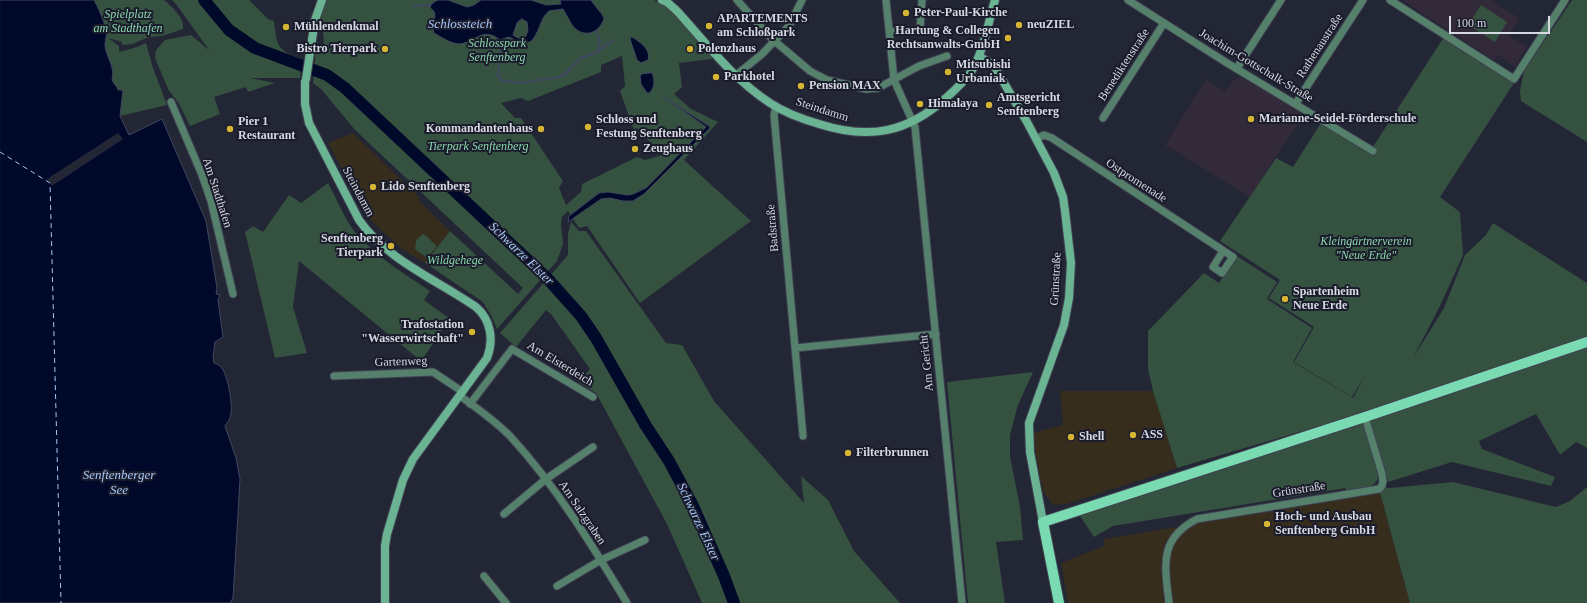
<!DOCTYPE html>
<meta charset="utf-8">
<style>
body{margin:0}
#map{position:relative;width:1587px;height:603px;overflow:hidden;background:#232635;font-family:Georgia,serif}
canvas{display:block}
.scale{position:absolute;left:1449px;top:16px;width:101px;height:18px;box-sizing:border-box;border:2px solid #d6d8e2;border-top:0;padding-left:5px;font-size:12px;line-height:14px;white-space:nowrap;color:#d6d8e2;-webkit-text-stroke:3px #1a1c2b;paint-order:stroke}
</style>
<div id="map">
<canvas width="1587" height="603"></canvas>
<div class="scale">100 m</div>
</div>
<script>
const c = document.querySelector('canvas').getContext('2d');
c.lineJoin = 'round';
function paint(path, color) { c.fillStyle = color; c.fill(path, 'evenodd'); }
function strokePath(path, color, width, dash) { c.strokeStyle = color; c.lineWidth = width; c.lineCap = dash ? 'butt' : 'round'; c.setLineDash(dash || []); c.stroke(path); }
function write(font, color, halo, rows, align = 'center') {
  c.font = font + ' Georgia,serif'; c.lineWidth = 4; c.setLineDash([]); c.textBaseline = 'middle'; c.strokeStyle = halo; c.fillStyle = color; for (const [text, x, y, turn = 0] of rows) {
    c.save(); c.translate(x, y); c.rotate((+turn || 0) * Math.PI / 180); c.textAlign = isNaN(turn) ? turn : align; if (halo) c.strokeText(text, 0, 0); c.fillText(text, 0, 0); c.restore();
  }
}
const commercial = new Path2D(`
 M353,133l66,64v4l31,30 -25,32 -23,-14 -20,-18 -12,-12 -11,-18 -31,-58z
 M1060,391h93l24,77 -110,36 -14,1 -10,-14 -11,-58 31,-8z
 M1380,493l30,110h-342l-7,-40 43,-17v-7z`);
const education = new Path2D(`
 M1402,0h89l28,18 -10,18 18,11 -12,20 -17,-12 -4,5z
 M1241,77l65,36 -29,41 -27,43 -85,-52 41,-66 19,13 7,-11z`);
const green = new Path2D(`
 M94,0h70c8,7 21,18 19,29l-21,7 -13,1 -17,7 -10,1v-3l-14,-4 11,8v6l18,-5 9,-4 7,25 14,37 -47,11 3,-25 -5,-1 -1,-3c-9,-9 -2,-10 -5,-20 -2,-8 -7,-14 -7,-23 0,-5 3,-9 1,-15 -3,-10 -7,-20 -12,-29z
 M172,0h77l19,19 6,2c3,25 3,30 28,38l-2,19h-50l25,5 -27,9 -2,-5 -32,10 6,17 -30,12 -12,-24 -9,-11 -14,-33 1,-8 9,-10 26,-5 18,15 -33,-46z
 M326,0h328c25,11 42,37 59,56l-2,3 -32,4 3,24 -8,7 17,15 27,13 -34,38 67,61 -111,82 -53,-77 -8,2 -11,-17 -6,6 -1,7 2,20 -6,17 -60,68 -5,-12 -9,-15 -58,-39 25,-32 68,63 5,-6 -168,-158 -34,-41 -8,-6 3,-37 8,-1 -1,-13h-8l7,-27zM622,56l3,30 -5,5 16,45 11,3 16,16 -18,5 -8,-3 -55,27 -1,8 -15,13 -7,-17 4,-7 -42,-63h-6l-14,-15 20,-5 7,3 73,-29v-7z
 M1572,0h15v142l-66,-41 -1,-10 4,-20z
 M1481,5l26,17 -12,20 -27,-17z
 M1444,37l70,46 -74,114 20,15 3,43 -23,51 -27,52 31,-50 21,-53 21,-20 7,-12 94,60v53l-176,63 -234,69 -24,-77 -5,-22v-38l56,-58 15,10 18,-27 40,26 -10,17 45,29 -19,34 60,36 12,-22 -13,21 -58,-35 20,-35 -45,-29 11,-18 -60,-39 56,-83 17,9 28,-44 48,30z
 M328,183c8,14 17,37 27,49 20,24 48,41 75,59l-6,9 26,19 -29,42 -122,-100 -6,46 14,46 -32,5 -30,-126 8,-6 10,6 26,-37 12,8z
 M571,222l8,9h7l80,112 16,2 32,56 90,102 -3,-27 27,24 26,51 46,52h-198l-35,-79 -71,-131 -17,-11 11,-13 -39,-55 -5,-4 -30,37 -16,-14 68,-78v-21z
 M423,234c6,3 8,8 14,12l-10,12 -12,-9 1,-9z
 M1587,345v103l-11,-6 -16,13 -24,-41 -57,27 3,8 73,28 -4,9 -99,-24 -64,20 -19,-63z
 M1033,372l-15,33 -8,30v21l10,51 3,33 -27,2 9,61h-37l-21,-221z
 M1365,421l15,53c-6,17 -18,15 -34,17v-3l-233,38 -19,11 -16,-24z
 M1453,482l103,25 14,-6 17,-14v116h-177l-31,-114z`);
const water = new Path2D(`
 M0,0h94c5,9 9,19 12,29 2,6 -1,10 -1,15 0,9 5,15 7,24 3,9 -4,10 5,19l1,3h5l-3,26 9,19 33,-16 44,102 11,67 -1,6 4,1 -2,5 5,37 -8,5 -2,15 1,6c3,1 6,3 8,5 6,9 12,39 8,50 -1,3 -4,6 -5,8l11,32 4,21 -7,119 -3,5h-230z
 M438,0h10l19,7 7,-2 7,-5h50l15,5 15,-1 -1,-4h31c4,7 10,11 13,18 -3,12 -15,20 -27,12 -6,-4 -10,-15 -14,-21l-14,2c-10,8 -9,23 -19,31l-8,1 -13,-6 -9,3c-18,-14 -24,2 -40,4 -9,0 -19,-7 -26,-11 -3,-9 6,-20 -4,-25 1,-5 4,-6 8,-8zM522,19l5,3 1,8 -2,6 -4,3 -6,-2 -3,-2 4,-12z
 M632,37c8,5 19,12 16,23l-7,3 -4,-3 -7,-21z
 M652,73c3,6 3,16 -3,20h-2l-6,-9 -1,-8 2,-2z
 M662,96l47,30 1,2 -66,66 -11,7h-10l-13,-3 -9,1 -33,23 1,-6 30,-23 9,-1 19,3 6,-1 13,-6 60,-61z`);
const pier = new Path2D(`
 M118,133l5,6 -71,47 -5,-7z`);
const stream = new Path2D(`
 M414,6l16,-1
 M597,31l3,12 -1,7
 M500,40l1,6 -3,29 3,5 19,3 39,-6 6,-3 16,-16 18,-7 14,-11`);
const river = new Path2D(`
 M204,0l25,30 26,18 72,27 18,13 202,190 34,38 15,22 50,88 23,35 23,43 32,72 10,27`);
const ferry = new Path2D(`
 M0,152l50,31 11,420`);
const street = new Path2D(`
 M737,0l34,38 39,33 17,9 39,9 12,-1 41,-22 28,-10
 M886,0l8,80 21,47 47,476
 M1128,0l99,63 146,88
 M1390,0l124,79 51,-79
 M889,31l31,-1 2,-30
 M1237,68l44,-68
 M735,76l27,-22 27,-28 13,-26
 M171,102l31,73 9,26 22,93
 M1296,103l67,-103
 M776,106l-2,9 29,321
 M1103,118l61,-95
 M1036,139l8,-4 8,3 181,119 -11,16 -9,-6 10,-16
 M795,348l141,-14
 M334,376l99,-4 30,20
 M460,396c17,12 35,25 50,40 46,50 82,109 117,167
 M470,404l42,-55 81,48
 M504,514l42,-35 47,-32
 M484,576l22,27
 M557,586l44,-26 44,-20
 M1169,603c-4,-37 -11,-64 28,-84l182,-30 3,-3 1,-5 -1,-7 -17,-57`);
const secondary = new Path2D(`
 M662,0l5,2 10,9c29,32 56,68 93,92 15,10 32,16 49,21 50,16 88,9 127,-26 9,-8 18,-16 25,-26 13,-21 17,-49 24,-72
 M979,56l15,10 33,56 27,51 9,24 2,14 6,52 -2,35 -5,27 -35,98 1,29 13,70
 M306,79l9,-59 7,-20
 M305,82v22l4,19 50,97c28,40 78,60 117,87 15,13 18,33 11,51l-74,101 -10,21 -16,54 -2,12v57`);
const primary = new Path2D(`
 M1059,603l-16,-81 322,-105 222,-75`);
const markers = [
 [906,13,4,"#d6b534"],
 [1019,25,4,"#d6b534"],
 [709,26,4,"#d6b534"],
 [286,27,4,"#d6b534"],
 [1008,38,4,"#d6b534"],
 [385,49,4,"#d6b534"],
 [690,49,4,"#d6b534"],
 [948,72,4,"#d6b534"],
 [716,77,4,"#d6b534"],
 [801,86,4,"#d6b534"],
 [920,104,4,"#d6b534"],
 [989,105,4,"#d6b534"],
 [1251,119,4,"#d6b534"],
 [588,127,4,"#d6b534"],
 [230,129,4,"#d6b534"],
 [541,129,4,"#d6b534"],
 [635,149,4,"#d6b534"],
 [373,187,4,"#d6b534"],
 [391,246,4,"#d6b534"],
 [1285,299,4,"#d6b534"],
 [472,332,4,"#d6b534"],
 [1133,435,4,"#d6b534"],
 [1071,437,4,"#d6b534"],
 [848,453,4,"#d6b534"],
 [1267,524,4,"#d6b534"]
];
const poiNames = [
 ["Peter-Paul-Kirche",914,13],
 ["APARTEMENTS",717,19],
 ["am Schloßpark",717,33],
 ["neuZIEL",1027,25],
 ["Mühlendenkmal",294,27],
 ["Hartung & Collegen",1000,31,"right"],
 ["Rechtsanwalts-GmbH",1000,45,"right"],
 ["Bistro Tierpark",377,49,"right"],
 ["Polenzhaus",698,49],
 ["Mitsubishi",956,65],
 ["Urbaniak",956,79],
 ["Parkhotel",724,77],
 ["Pension MAX",809,86],
 ["Amtsgericht",997,98],
 ["Senftenberg",997,112],
 ["Himalaya",928,104],
 ["Marianne-Seidel-Förderschule",1259,119],
 ["Schloss und",596,120],
 ["Festung Senftenberg",596,134],
 ["Pier 1",238,122],
 ["Restaurant",238,136],
 ["Kommandantenhaus",533,129,"right"],
 ["Zeughaus",643,149],
 ["Lido Senftenberg",381,187],
 ["Senftenberg",383,239,"right"],
 ["Tierpark",383,253,"right"],
 ["Spartenheim",1293,292],
 ["Neue Erde",1293,306],
 ["Trafostation",464,325,"right"],
 ["\"Wasserwirtschaft\"",464,339,"right"],
 ["ASS",1141,435],
 ["Shell",1079,437],
 ["Filterbrunnen",856,453],
 ["Hoch- und Ausbau",1275,517],
 ["Senftenberg GmbH",1275,531]
];
const parkNames = [
 ["Spielplatz",128,15],
 ["am Stadthafen",128,29],
 ["Schlosspark",497,44],
 ["Senftenberg",497,58],
 ["Tierpark Senftenberg",478,147],
 ["Kleingärtnerverein",1366,242],
 ["\"Neue Erde\"",1366,256],
 ["Wildgehege",455,261]
];
const streetNames = [
 ["Rathenaustraße",1320,46,-57],
 ["Benediktenstraße",1124,65,-57],
 ["Joachim-Gottschalk-Straße",1256,66,31],
 ["Steindamm",822,110,18],
 ["Ostpromenade",1136,181,33],
 ["Steindamm",358,192,62],
 ["Am Stadthafen",217,193,72],
 ["Badstraße",773,228,-95],
 ["Grünstraße",1056,279,-87],
 ["Gartenweg",401,362,-2],
 ["Am Gericht",927,363,-96],
 ["Am Elsterdeich",560,364,31],
 ["Grünstraße",1299,490,-9],
 ["Am Salzgraben",582,513,56]
];
const waterNames = [
 ["Schlossteich",460,25],
 ["Schwarze Elster",521,254,44],
 ["Senftenberger",119,476],
 ["See",119,491],
 ["Schwarze Elster",698,522,65]
];
paint(commercial, '#362d1d');
paint(education, '#332a39');
paint(green, '#355140');
paint(water, '#000929');
strokePath(water, '#404760', 1);
paint(pier, '#232635');
strokePath(stream, '#404760', 2);
strokePath(river, '#000929', 12);
strokePath(ferry, '#a6c6f9', 1, [5, 4]);
strokePath(street, '#404251', 9);
strokePath(secondary, '#404251', 10);
strokePath(primary, '#404251', 12);
strokePath(street, '#54806c', 7);
strokePath(secondary, '#6ab494', 8);
strokePath(primary, '#7adbb2', 10);
for (const [x, y, r, color] of markers) { const dot = new Path2D(); dot.arc(x, y, r, 0, 2 * Math.PI); c.fillStyle = color; c.fill(dot); strokePath(dot, '#1a1c2b', 1.5); }
write('bold 12px', '#d6d8e2', '#1a1c2b', poiNames, 'left');
write('italic 12px', '#8bd9ad', '#1a1c2b', parkNames);
write('12px', '#d6d8e2', '#1a1c2b', streetNames);
write('italic 13px', '#a6c6f9', '#1a1c2b', waterNames);
</script>
